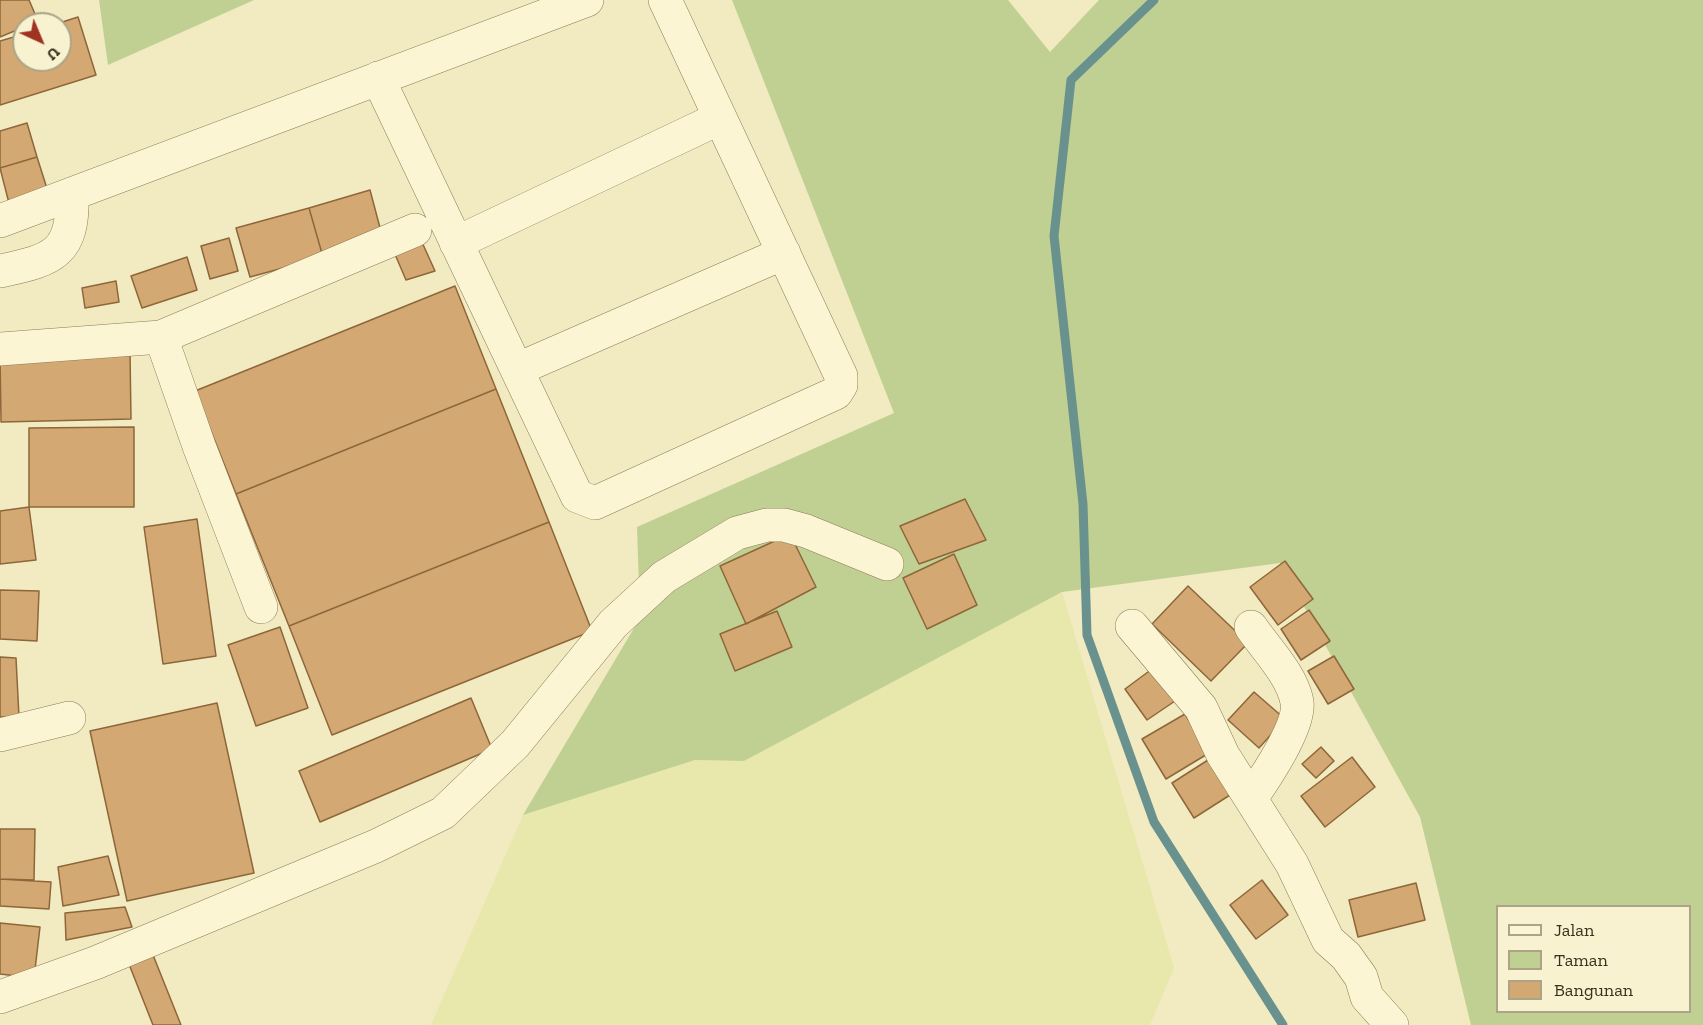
<!DOCTYPE html>
<style>
body{margin:0}
#map{position:relative;width:1703px;height:1025px;overflow:hidden;background:#f2eac0;font-family:"Zilla Slab",serif}
canvas{display:block}
.legend{position:absolute;left:1496px;top:905px;width:195px;height:108px;box-sizing:border-box;background:#f8f2d0;border:2px solid #aca488;margin:0;padding:8px 10px;list-style:none;font-size:18px;color:#3a2f1c}
.legend li{display:flex;align-items:center;gap:12px;height:30px}
.legend b{width:30px;border:2px solid #aca488}
.north{position:absolute;left:12px;top:12px;width:60px;height:60px;box-sizing:border-box;background:#f8f2d0;border:2px solid #aca488;border-radius:50%;rotate:136deg;font-size:16px;font-weight:700;line-height:24px;text-align:center;color:#3a2f1c}
.north::after{content:'';display:block;margin:auto;width:21px;height:27px;background:#a03221;clip-path:polygon(50% 0,100% 100%,50% 72%,0 100%)}
</style>
<div id="map">
<canvas width="1703" height="1025"></canvas>
<ul class="legend">
<li><b style="height:8px;background:#fcf5d4"></b>Jalan</li>
<li><b style="height:16px;background:#c0d093"></b>Taman</li>
<li><b style="height:16px;background:#d3a872"></b>Bangunan</li>
</ul>
<div class="north">U</div>
</div>
<script>
const c = document.querySelector('canvas').getContext('2d');
c.lineJoin = 'round';
function paint(path, color) { c.fillStyle = color; c.fill(path, 'evenodd'); }
function strokePath(path, color, width, dash) { c.strokeStyle = color; c.lineWidth = width; c.lineCap = dash ? 'butt' : 'round'; c.setLineDash(dash || []); c.stroke(path); }
const farmland = new Path2D(`
 M1062,592l112,376 -24,57h-719l92,-210 172,-55 49,1z`);
const green = new Path2D(`
 M99,0h155l-146,65z
 M732,0h276l42,52 49,-52h604v1025h-232l-51,-208 -140,-254 -218,29 -318,169 -49,-1 -172,55 117,-197 -3,-91 257,-114zM1498,906h192v106h-192z`);
const stream = new Path2D(`
 M1154,0l-83,80 -17,156 29,268 4,131 67,187 129,203`);
const building = new Path2D(`
 M0,0h29l9,21 -14,3v3l-24,10z
 M78,17l18,58 -96,30v-64l24,-7v26h36v-36h-4z
 M27,123l10,34 -37,11v-37z
 M37,157l13,41 -39,13 -11,-43z
 M370,190l13,49 -60,18 -14,-49z
 M309,208l14,49 -73,20 -14,-49z
 M229,238l9,33 -28,8 -9,-33z
 M421,240l14,31 -29,9 -12,-28z
 M187,257l10,33 -55,18 -11,-32z
 M116,281l3,21 -34,6 -3,-20z
 M455,286l41,103 -260,105 -41,-103z
 M130,353l1,66 -130,3 -1,-66z
 M496,389l53,133 -260,104 -53,-132z
 M134,427v80h-105v-79z
 M965,499l21,41 -67,24 -19,-38z
 M29,507l7,53 -36,4v-53z
 M197,519l19,137 -53,8 -19,-137z
 M549,522l43,109 -260,104 -43,-109z
 M790,534l26,53 -70,37 -26,-58z
 M954,554l23,51 -50,24 -24,-51z
 M1285,561l28,38 -35,26 -28,-38z
 M1188,586l60,57 -37,38 -59,-57z
 M0,590l39,1 -2,50 -37,-2z
 M1309,610l21,31 -29,19 -20,-31z
 M777,611l15,36 -57,24 -15,-37z
 M280,627l28,81 -52,18 -28,-81z
 M1334,656l20,33 -26,15 -20,-33z
 M0,657l16,1 3,59h-19z
 M1156,666l22,33 -31,21 -22,-31z
 M1254,692l31,27 -26,29 -31,-28z
 M471,698l21,51 -172,73 -21,-51z
 M217,703l37,170 -127,28 -37,-170z
 M1185,714l24,39 -43,26 -24,-40z
 M1321,747l13,14 -18,17 -14,-14z
 M1352,757l23,30 -50,40 -24,-31z
 M1208,760l22,35 -36,23 -22,-35z
 M0,829h35l-1,51 -34,-1z
 M108,856l11,39 -56,11 -5,-39z
 M0,879l51,3 -2,27 -49,-3z
 M1262,880l26,35 -32,24 -26,-34z
 M1416,883l9,37 -67,17 -9,-37z
 M125,907l7,20 -66,13 -1,-27z
 M0,923l40,4 -6,51 -34,-4z
 M149,945l32,80h-28l-28,-71z`);
const minor = new Path2D(`
 M378,78l199,418 18,7 241,-110 5,-8v-9l-176,-376
 M0,221l587,-221
 M456,243l264,-125
 M0,271c54,-11 74,-18 72,-77
 M161,337l38,109 62,161
 M0,349l161,-12 254,-107
 M518,369l266,-116
 M1132,626l69,82 22,47 69,109 36,76 18,16 15,21 6,20 25,28
 M1251,627c15,22 41,48 46,75 4,23 -32,76 -45,95
 M0,735l69,-17
 M0,997l95,-34 281,-117 67,-33 72,-69 98,-120 51,-47 73,-44 30,-8h17l22,6 81,33`);
paint(farmland, '#e8e7ac');
paint(green, '#c0d093');
strokePath(stream, '#69928e', 9);
paint(building, '#d3a872');
strokePath(building, '#8d673a', 1.5);
strokePath(minor, '#8c7b56', 34);
strokePath(minor, '#fcf5d4', 33);
</script>
